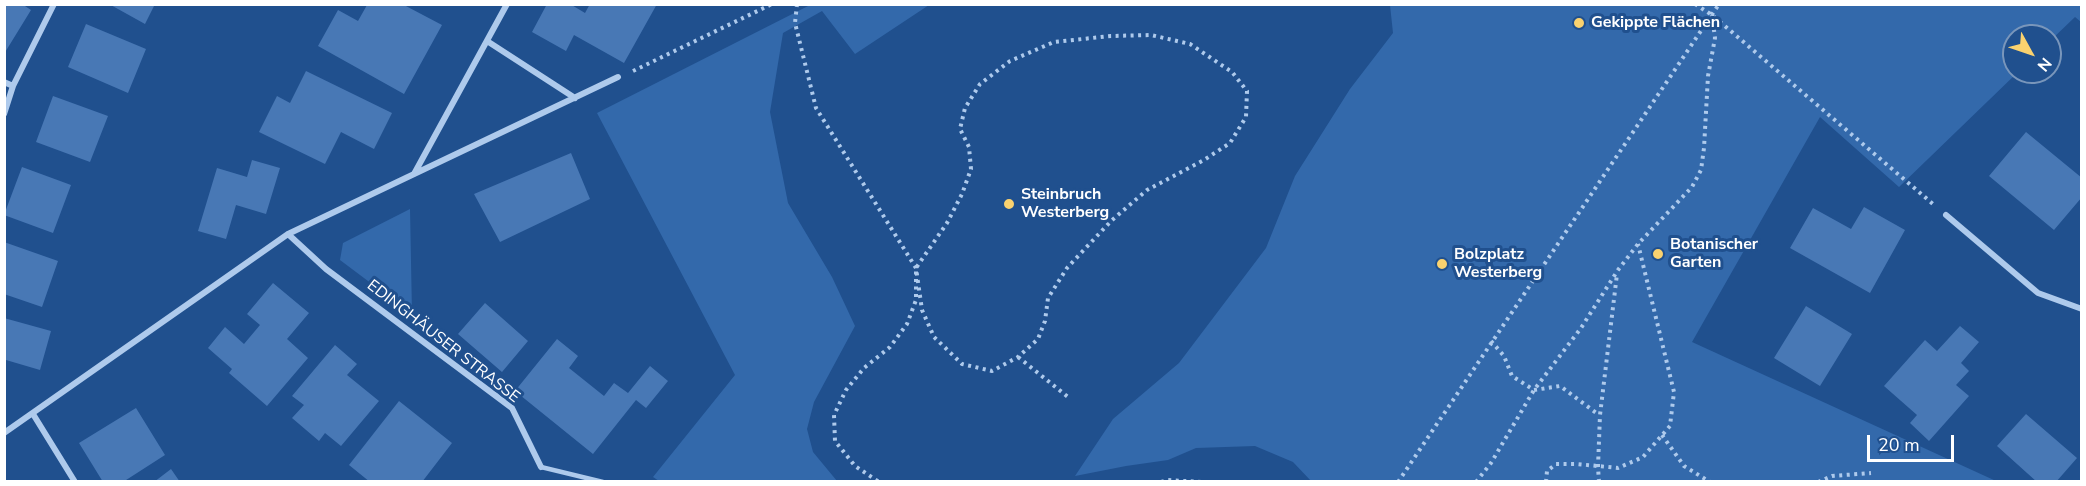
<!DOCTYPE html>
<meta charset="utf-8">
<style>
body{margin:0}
#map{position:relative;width:2086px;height:486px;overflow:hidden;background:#20508e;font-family:"Nunito Sans",sans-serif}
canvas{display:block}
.frame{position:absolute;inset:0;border:6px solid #fff;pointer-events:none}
.north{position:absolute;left:2002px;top:24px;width:60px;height:60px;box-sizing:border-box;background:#20508e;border:2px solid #7996bb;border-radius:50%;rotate:130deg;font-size:16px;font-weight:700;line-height:24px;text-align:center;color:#fff}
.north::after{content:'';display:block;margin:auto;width:21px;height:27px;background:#fad26f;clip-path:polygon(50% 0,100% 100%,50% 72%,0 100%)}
.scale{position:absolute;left:1867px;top:435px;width:87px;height:27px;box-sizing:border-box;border:3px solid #fff;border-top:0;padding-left:8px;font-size:18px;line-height:21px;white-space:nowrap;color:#fff;-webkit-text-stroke:4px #20508e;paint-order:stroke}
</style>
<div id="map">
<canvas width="2086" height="486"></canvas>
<div class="frame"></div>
<div class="north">N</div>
<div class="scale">20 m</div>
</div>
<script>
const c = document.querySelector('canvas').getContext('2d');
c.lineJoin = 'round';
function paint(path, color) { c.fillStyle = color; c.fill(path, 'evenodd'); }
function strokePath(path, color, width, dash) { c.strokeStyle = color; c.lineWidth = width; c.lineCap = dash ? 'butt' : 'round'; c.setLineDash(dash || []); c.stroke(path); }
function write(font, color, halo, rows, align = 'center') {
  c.font = font + ' "Nunito Sans",sans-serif'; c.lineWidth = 6; c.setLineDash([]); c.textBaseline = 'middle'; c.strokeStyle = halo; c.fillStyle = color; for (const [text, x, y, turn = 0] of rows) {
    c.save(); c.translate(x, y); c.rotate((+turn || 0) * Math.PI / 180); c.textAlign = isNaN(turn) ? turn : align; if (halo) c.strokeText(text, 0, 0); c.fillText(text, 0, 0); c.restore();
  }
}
const green = new Path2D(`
 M812,4l117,1 -74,49 -33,-43 -39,22 -13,79 18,91 44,74 23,49 -41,76 -7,27 6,23 24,29h-178l-6,-4 82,-102 -138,-262z
 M1390,5h691v17l-6,-5 -25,24v-5h-36v36h4l-119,115 -79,-70 -128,225 304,139 -684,1 -19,-20 -38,-16 -59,2 -28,12 -42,6 -51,10 38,-57 66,-56 87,-115 29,-72 55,-87 43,-56z
 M410,209l2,105 -72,-54 3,-17z`);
const building = new Path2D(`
 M4,4h18l9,6 -27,44z
 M109,4h46l-10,20z
 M547,4h23l15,9 5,-9h67l-33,59 -50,-28 -8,16 -34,-19z
 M367,5h37l38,20 -38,69 -86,-48 20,-36 20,11z
 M86,24l60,25 -18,44 -60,-26z
 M306,71l86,42 -18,36 -33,-17 -16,32 -66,-32 18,-36 13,7z
 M53,96l55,20 -18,46 -54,-20z
 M2026,132l56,46v19l-28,33 -65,-54z
 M571,153l19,46 -90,43 -26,-48z
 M252,160l28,8 -14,46 -30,-9 -10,34 -28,-8 19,-63 30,9z
 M22,167l49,18 -18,48 -49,-18z
 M1864,207l41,23 -35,63 -80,-45 23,-40 38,21z
 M4,242l54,19 -16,46 -38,-13z
 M273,283l36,30 -22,26 21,19 -41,48 -38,-33 3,-4 -24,-21 17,-21 19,17 16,-19 -13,-11z
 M485,303l43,38 -26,31 -44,-38z
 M1806,306l46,28 -32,52 -46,-28z
 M4,318l47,13 -11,39 -34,-10 -2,4z
 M1960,326l19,16 -18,21 8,8 -13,14 13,11 -40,45 -19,-18 7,-8 -33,-29 41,-46 12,11z
 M557,339l21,17 -9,12 35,28 10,-13 14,10 22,-27 18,15 -22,27 -10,-8 -43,54 -78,-63z
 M335,345l22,19 -10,11 32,26 -38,45 -16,-13 -6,8 -27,-23 12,-13 -12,-9z
 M399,401l53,42 -30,39h-52l-21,-17z
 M136,408l29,47 -42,27h-20l-24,-39z
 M2026,414l51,44 -21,24h-19l-40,-36z
 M171,469l9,13h-26z`);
const path = new Path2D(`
 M797,4l-2,19 21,85 100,160 6,42 12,27 28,27 30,7 26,-14 20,-18 7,-18 3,-23 19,-30 44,-47 36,-31 57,-30 26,-17 16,-26 1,-26 -15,-19 -42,-28 -39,-9 -40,1 -57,6 -44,19 -30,23 -15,24 -5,21 9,18 2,22 -9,25 -15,29 -31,45v32l-9,24 -17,23 -26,21 -18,22 -12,25 1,26 20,25 24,16
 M1695,4l17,11 221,189
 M633,71l139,-67
 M1491,341l13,15 8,20 22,14 26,-4 39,29
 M1018,357l50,40
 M1662,435l22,31 26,16
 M1161,482l7,-2 34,2
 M1398,482l321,-478
 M1476,482l15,-19 43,-73 47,-62 37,-58 20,-26 54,-57 9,-17 3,-22 4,-72 7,-38 -3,-23
 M1546,482l1,-11 9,-7h21l41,4 25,-11 27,-31 4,-34 -36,-148
 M1599,482l-1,-15 2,-52 17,-141
 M1818,482l14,-6 39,-3`);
const service = new Path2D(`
 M541,467l62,15`);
const minor = new Path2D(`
 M487,41l88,57
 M4,82l9,4
 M4,114l9,-28 41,-82
 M414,174l93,-170
 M1946,215l92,78 44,16
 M288,234l38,35 186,139 29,59
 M33,414l42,68
 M4,433l284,-199 330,-157`);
const markers = [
 [1579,23,6,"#fad26f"],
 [1009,204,6,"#fad26f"],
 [1658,254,6,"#fad26f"],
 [1442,264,6,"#fad26f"]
];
const poiNames = [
 ["Gekippte Flächen",1591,23],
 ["Steinbruch",1021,195],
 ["Westerberg",1021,213],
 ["Botanischer",1670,245],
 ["Garten",1670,263],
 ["Bolzplatz",1454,255],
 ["Westerberg",1454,273]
];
const streetNames = [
 ["EDINGHÄUSER STRASSE",443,342,38]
];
paint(green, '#3369ab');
paint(building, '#4878b5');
strokePath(path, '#aecaec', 4, [3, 4.5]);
strokePath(service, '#aecaec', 4.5);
strokePath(minor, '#aecaec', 6);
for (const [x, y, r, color] of markers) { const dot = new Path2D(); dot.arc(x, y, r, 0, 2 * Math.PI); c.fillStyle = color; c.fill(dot); strokePath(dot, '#20508e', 2); }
write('bold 16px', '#fff', '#20508e', poiNames, 'left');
write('16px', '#fff', '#20508e', streetNames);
</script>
